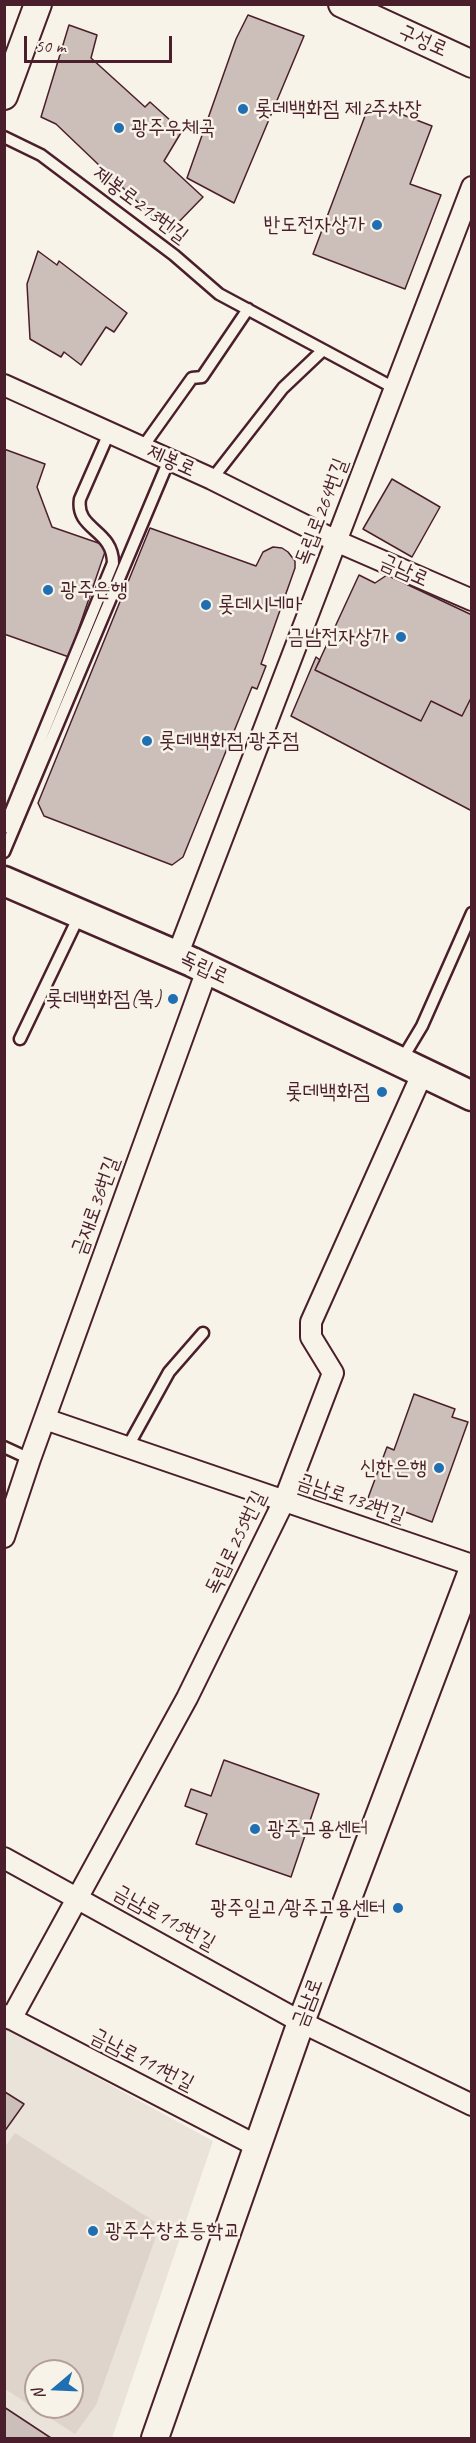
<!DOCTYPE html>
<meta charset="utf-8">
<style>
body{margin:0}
#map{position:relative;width:476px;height:2443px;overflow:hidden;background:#f7f3e8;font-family:Caveat,sans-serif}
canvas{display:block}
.frame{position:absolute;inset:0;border:6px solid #4a1f2b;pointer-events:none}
.north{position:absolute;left:24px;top:2359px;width:60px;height:60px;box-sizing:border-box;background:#f7f3e8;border:2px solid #b29e9c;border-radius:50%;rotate:251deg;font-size:16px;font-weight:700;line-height:24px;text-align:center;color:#4a1f2b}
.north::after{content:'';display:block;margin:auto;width:21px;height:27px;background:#1f6fb2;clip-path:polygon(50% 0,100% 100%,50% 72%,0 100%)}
.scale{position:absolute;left:24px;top:36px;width:148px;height:27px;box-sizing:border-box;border:3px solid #4a1f2b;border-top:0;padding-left:8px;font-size:18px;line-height:21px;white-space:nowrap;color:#4a1f2b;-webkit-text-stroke:4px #f7f3e8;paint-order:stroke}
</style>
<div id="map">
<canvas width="476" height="2443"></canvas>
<div class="frame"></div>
<div class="north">N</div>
<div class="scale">50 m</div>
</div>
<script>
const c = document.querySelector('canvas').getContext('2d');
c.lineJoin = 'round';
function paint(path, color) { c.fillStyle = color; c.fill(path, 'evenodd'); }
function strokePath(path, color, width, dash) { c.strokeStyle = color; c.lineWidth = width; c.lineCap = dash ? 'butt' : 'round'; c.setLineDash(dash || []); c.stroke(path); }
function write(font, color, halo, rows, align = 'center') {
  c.font = font + ' Caveat,"Poor Story",sans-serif'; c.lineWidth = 5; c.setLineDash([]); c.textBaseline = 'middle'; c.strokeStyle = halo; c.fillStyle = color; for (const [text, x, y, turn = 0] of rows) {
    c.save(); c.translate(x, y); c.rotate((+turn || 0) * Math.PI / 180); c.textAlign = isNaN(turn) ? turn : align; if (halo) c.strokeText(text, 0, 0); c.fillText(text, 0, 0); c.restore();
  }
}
const built = new Path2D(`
 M4,2027l209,114 -101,297h-107zM36,2371h36v36h-36z`);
const green = new Path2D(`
 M15,2133l145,92 -64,180 -21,29 -70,-45 -1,-241zM36,2371h36v36h-36z`);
const building = new Path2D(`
 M248,15l56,21 -70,167 -47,-25 49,-139z
 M69,25l28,10 -6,23 54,49 5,-5 32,29 -18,30 39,36 -34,35 -113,-108 -15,-7z
 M380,106l52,20 -22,58 31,11 -36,94 -92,-35 55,-146 10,4z
 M38,251l19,14 2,-4 68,52 -13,19 -8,-5 -25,38 -17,-13 -3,5 -31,-18 -3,-55z
 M4,449l41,15 -8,23 15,40 55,19 -38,111 -65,-23z
 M392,479l48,28 -28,50 -49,-28z
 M150,528l106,38 7,-14 10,-5 9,1 6,4 7,9v7l-34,96 5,2 -9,23 -5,-2 -69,170 -11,8 -128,-49 -6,-13z
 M359,575l16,8 12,-8 85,40v81l-10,20 -31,-15 -10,20 -106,-51z
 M316,657l4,3 -5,10 106,51 10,-20 31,15 10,-20v115l-181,-95z
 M414,1394l41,15 -3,8 16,5 -36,100 -64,-24 19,-51 7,3z
 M224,1760l95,34 -28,83 -95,-33 11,-30 -22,-8 6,-17 20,7z
 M5,2092l19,12 -20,28v-39z
 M4,2407l47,31h-47z`);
const service = new Path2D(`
 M4,137l37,18 133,100 45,39 177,95
 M142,448l50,-70 10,-1 46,-68
 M212,479l71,-91 39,-37
 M4,828l109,-265c0,-34 -38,-33 -33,-64l29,-66
 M4,852l165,-392
 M20,1039l60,-125
 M401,1061l21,-35 50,-113
 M4,1447l26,12
 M127,1448l42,-76 34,-39`);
const minor = new Path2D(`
 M4,385l208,94 124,62 136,59
 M177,956l295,-769
 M45,1419l427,146
 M4,1537l26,-78 177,-489
 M4,1858l297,164 171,83
 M4,2015l253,131
 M11,2019l176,-321 97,-197 49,-128 -22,-36v-15l112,-250`);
const tertiary = new Path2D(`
 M342,4l130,60
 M4,96l34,-92
 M155,2438l146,-416 171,-451`);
const secondary = new Path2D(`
 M4,881l188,81 280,134`);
const markers = [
 [243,109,6,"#1f6fb2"],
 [119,128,6,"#1f6fb2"],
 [377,225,6,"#1f6fb2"],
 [48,590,6,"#1f6fb2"],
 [206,605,6,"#1f6fb2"],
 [401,637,6,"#1f6fb2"],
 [147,741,6,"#1f6fb2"],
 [173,999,6,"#1f6fb2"],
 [382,1092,6,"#1f6fb2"],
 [439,1468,6,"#1f6fb2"],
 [255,1829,6,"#1f6fb2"],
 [398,1908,6,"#1f6fb2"],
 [93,2231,6,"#1f6fb2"]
];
const streetNames = [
 ["구성로",423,41,24],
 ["제봉로213번길",140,205,37],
 ["제봉로",171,461,24],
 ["독립로264번길",322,512,-69],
 ["금남로",404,571,24],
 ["독립로",204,968,25],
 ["금재로36번길",96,1206,-70],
 ["금남로132번길",351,1499,19],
 ["독립로255번길",236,1543,-64],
 ["금남로115번길",164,1918,29],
 ["금남로",308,2003,-69],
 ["금남로111번길",142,2060,27]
];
const poiNames = [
 ["롯데백화점 제2주차장",255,109],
 ["광주우체국",131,128],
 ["반도전자상가",365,225,"right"],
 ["광주은행",60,590],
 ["롯데시네마",218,605],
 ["금남전자상가",389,637,"right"],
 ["롯데백화점 광주점",159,741],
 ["롯데백화점(북)",161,999,"right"],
 ["롯데백화점",370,1092,"right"],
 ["신한은행",427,1468,"right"],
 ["광주고용센터",267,1829],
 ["광주일고/광주고용센터",386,1908,"right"],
 ["광주수창초등학교",105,2231]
];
paint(built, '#eae3da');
paint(green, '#ded4cc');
paint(building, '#ccbfb9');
strokePath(building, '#4a1f2b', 1.5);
strokePath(service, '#4a1f2b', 15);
strokePath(minor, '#4a1f2b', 24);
strokePath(tertiary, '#4a1f2b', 30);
strokePath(secondary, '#4a1f2b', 33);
strokePath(service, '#f7f3e8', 10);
strokePath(minor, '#f7f3e8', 20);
strokePath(tertiary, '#f7f3e8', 26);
strokePath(secondary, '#f7f3e8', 28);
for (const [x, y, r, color] of markers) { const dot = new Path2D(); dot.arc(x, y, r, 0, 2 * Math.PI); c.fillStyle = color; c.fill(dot); strokePath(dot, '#f7f3e8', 2); }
write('21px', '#4a1f2b', '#f7f3e8', streetNames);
write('21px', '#4a1f2b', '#f7f3e8', poiNames, 'left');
</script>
